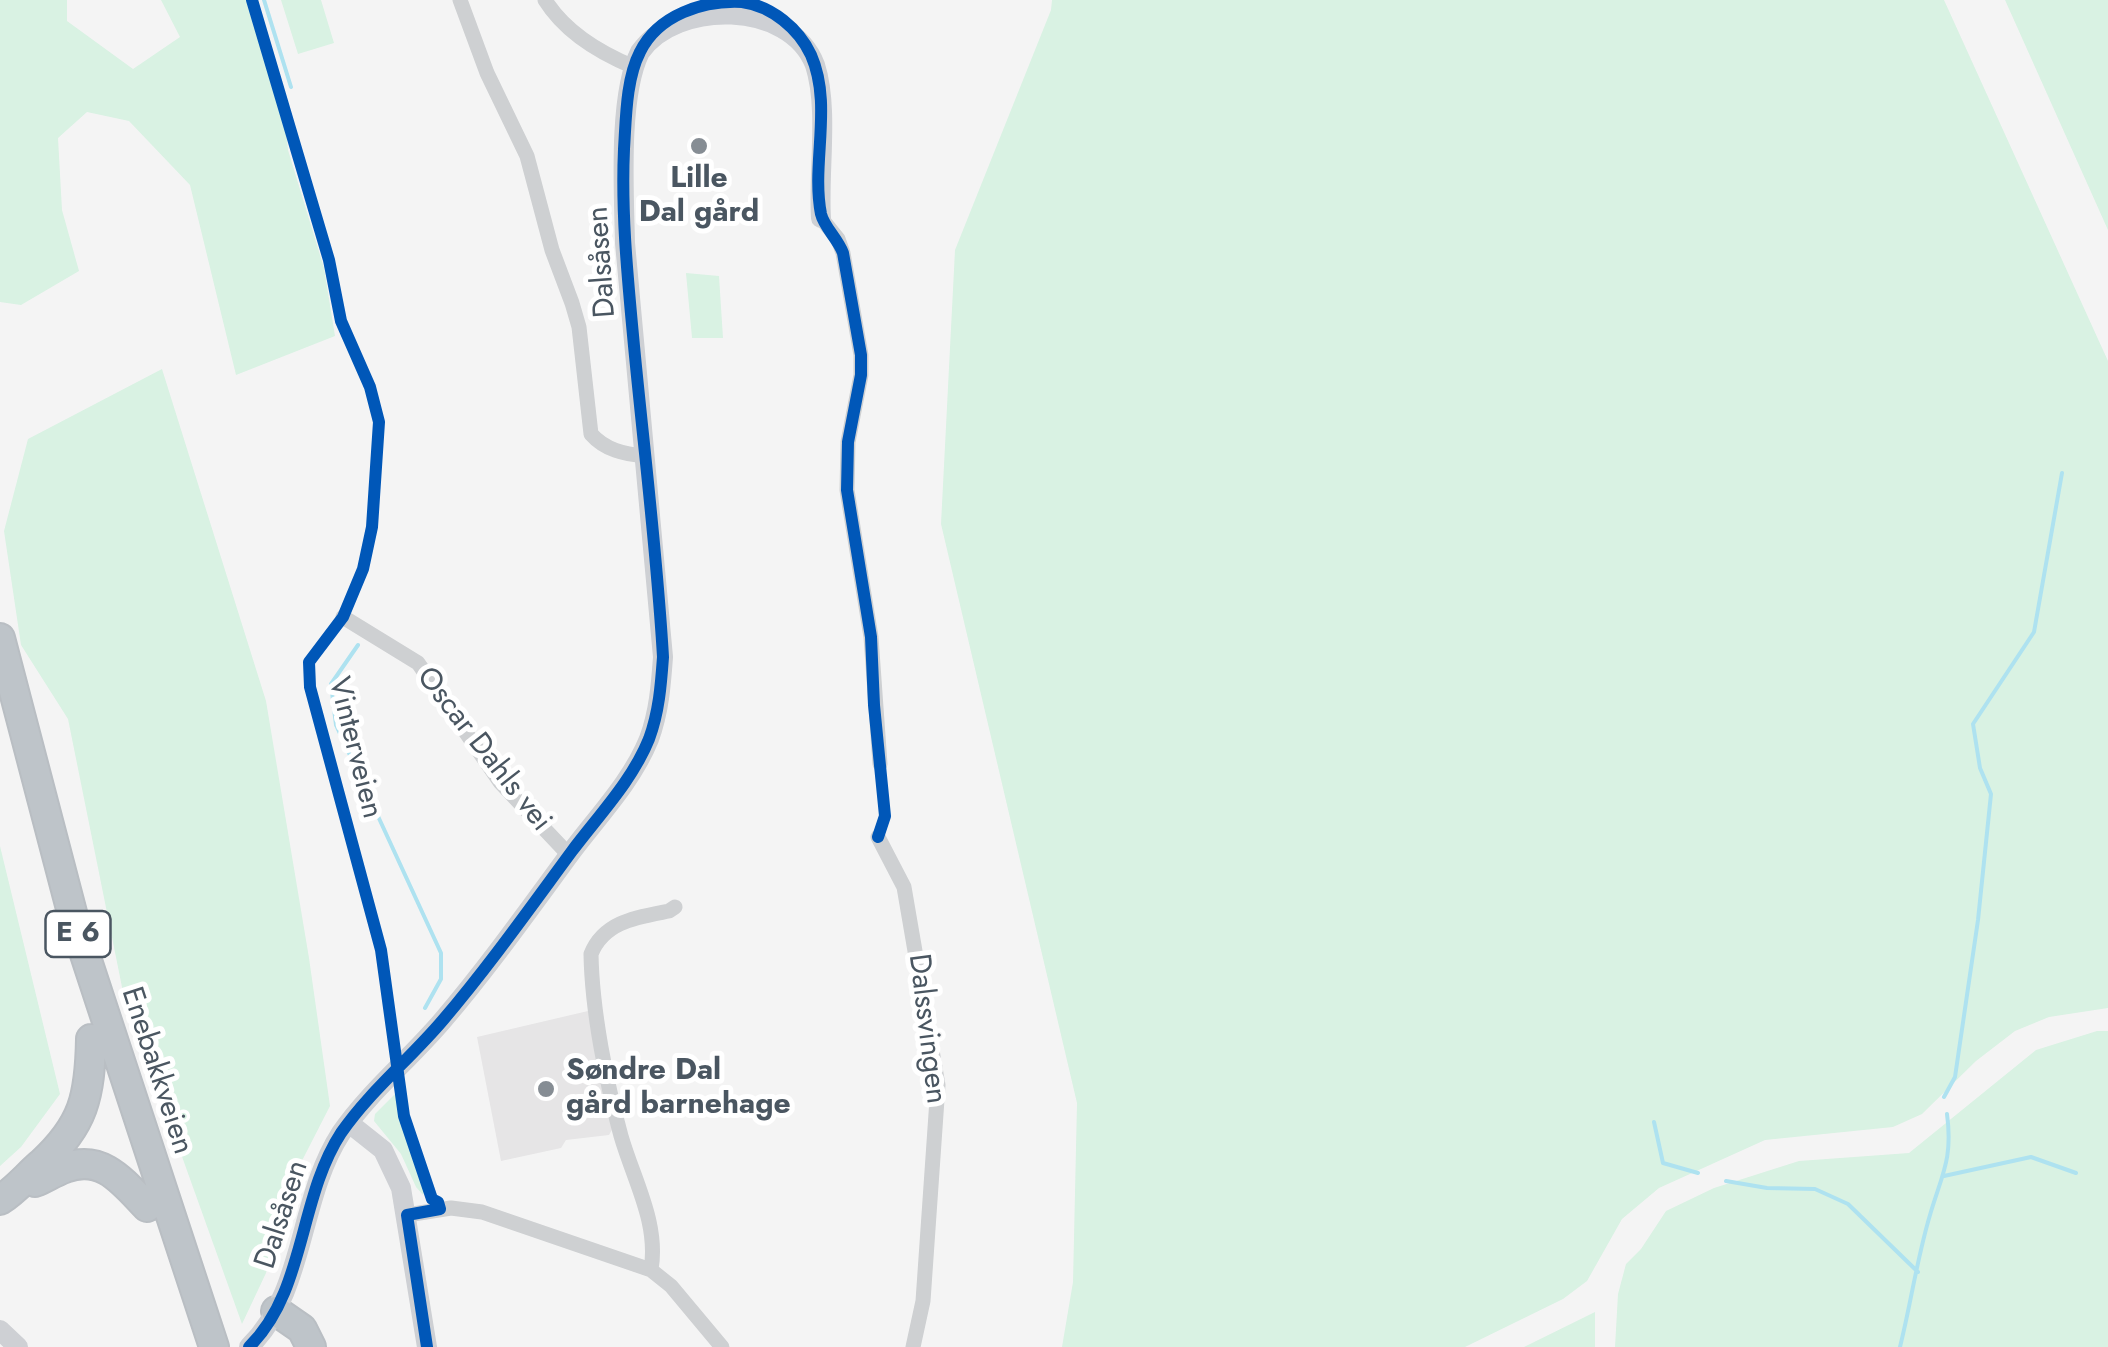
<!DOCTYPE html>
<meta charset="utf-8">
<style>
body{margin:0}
canvas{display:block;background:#f4f4f4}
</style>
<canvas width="2108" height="1347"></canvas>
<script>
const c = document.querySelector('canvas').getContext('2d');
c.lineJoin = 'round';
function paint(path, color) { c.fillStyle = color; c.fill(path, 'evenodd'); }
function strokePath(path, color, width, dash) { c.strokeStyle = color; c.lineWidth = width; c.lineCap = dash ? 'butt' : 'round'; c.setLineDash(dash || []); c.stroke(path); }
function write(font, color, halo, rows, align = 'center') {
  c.font = font + ' Jost,sans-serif'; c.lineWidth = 10; c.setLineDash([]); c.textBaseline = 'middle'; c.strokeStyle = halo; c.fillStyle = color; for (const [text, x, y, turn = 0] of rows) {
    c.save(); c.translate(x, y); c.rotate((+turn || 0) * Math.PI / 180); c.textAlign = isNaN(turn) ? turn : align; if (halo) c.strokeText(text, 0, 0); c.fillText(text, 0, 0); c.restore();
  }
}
const education = new Path2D(`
 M588,1011l26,115 -5,9 -43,5 -5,8 -60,13 -24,-124z`);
const green = new Path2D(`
 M0,0h67v21l66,48 47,-32 -19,-37h87l33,82 7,68 36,118 11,68 -99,39 -46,-190 -61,-64 -42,-9 -29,26 4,72 17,61 -58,34 -21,-3z
 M281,0h40l13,43 -36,11z
 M1052,0h892l164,361v647l-59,9 -34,14 -39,30 -54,53 -29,13 -128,13 -106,48 -37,31 -35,62 -24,18 -98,48h-403l11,-65 4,-179 -136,-579 14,-274 96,-240z
 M2005,0h103v230z
 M686,273l33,3 4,62h-31z
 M162,369l104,332 43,257 21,148 -44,86 -20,81 -24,51 -119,-332 -55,-273 -47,-74 -17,-114 24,-92z
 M0,846l60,248 -39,53 -21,19z
 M2097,1031h11v316h-493l3,-53 8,-30 15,-15 25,-38 48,-23 85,-27 110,-8 127,-103z
 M396,1093l9,42 21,52 -3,8 -7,-8 -15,-33 -27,-33 1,-7z
 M1595,1312v35h-71z`);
const stream = new Path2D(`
 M264,0l27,87
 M358,645l-27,39 5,41 105,228v26l-16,29
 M1944,1097l11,-20 23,-157 13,-126 -11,-26 -7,-44 61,-92 28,-159
 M1654,1122l9,41 35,10
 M1944,1176l87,-19 45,16
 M1726,1181l41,7 48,1 33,15 70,68
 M1900,1347c11,-44 17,-89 30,-132 12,-41 23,-56 17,-101`);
const street = new Path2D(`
 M460,0l27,73 40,83 25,94 20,53 7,24 12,107c14,16 33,20 54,22
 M545,0c20,32 55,53 89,67
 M821,218l17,21 5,14 18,102v20l-13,67 -1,48 24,147 9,127
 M343,617l75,46 82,119 69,73
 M878,837l26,50 34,198 -15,216 -10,46
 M407,1215l44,-7 31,4 169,58 20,16 51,61
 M651,1270c8,-47 -17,-89 -30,-134 -15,-55 -29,-125 -30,-182 13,-33 47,-37 78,-43l6,-4`);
const secondary = new Path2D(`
 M349,1123l34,27 18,38 26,159
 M0,1330l18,17
 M249,1347c57,-56 49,-148 92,-214 29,-42 69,-74 102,-113 46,-54 87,-112 129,-169 27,-36 60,-70 77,-112 10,-27 12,-54 14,-82l-38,-414c-1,-50 -7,-147 15,-191 36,-52 150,-52 175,13 14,44 3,106 6,153`);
const highway = new Path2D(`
 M0,638l75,286 139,423
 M35,1182c10,-4 19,-10 30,-14 37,-15 59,15 82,39
 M0,1200c16,-10 27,-24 41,-36 43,-39 49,-68 50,-125
 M276,1311l26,18 9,18`);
const cycleway = new Path2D(`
 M252,0l77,260 12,61 29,66 9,35 -7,105 -9,42 -20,48 -34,45 1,25 71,263 23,166 28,83 6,3 2,7 -33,6 20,132
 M249,1347c57,-56 49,-148 92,-214 29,-42 69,-74 102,-113 46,-54 87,-112 129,-169 27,-36 60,-70 77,-112 10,-27 12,-54 14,-82 -6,-104 -19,-207 -29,-311 -6,-65 -13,-131 -10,-197 2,-31 2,-70 16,-97 18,-37 63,-52 102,-50 30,4 57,27 69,53 22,50 0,108 10,159 3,13 17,25 22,39l18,102v20l-13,67 -1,48 24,147 3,68 11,111 -7,21`);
const markers = [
 [699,146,10,"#868d94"],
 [546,1089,10,"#868d94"]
];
const shields = [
 [78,934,65]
];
const shieldNames = [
 ["E 6",78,934]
];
const poiNames = [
 ["Lille",699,180],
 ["Dal gård",699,214],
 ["Søndre Dal",566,1072,"left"],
 ["gård barnehage",566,1106,"left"]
];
const streetNames = [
 ["Dalsåsen",603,262,-94],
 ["Vinterveien",354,748,76],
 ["Oscar Dahls vei",483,750,52],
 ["Dalssvingen",926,1029,83],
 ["Enebakkveien",156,1071,72],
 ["Dalsåsen",283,1215,-72]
];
paint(education, '#e6e5e6');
paint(green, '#d9f2e3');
strokePath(stream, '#aee2f0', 4);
strokePath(highway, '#b9bec3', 32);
strokePath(street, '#ced0d2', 15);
strokePath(secondary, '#ced0d4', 20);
strokePath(highway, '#bec4c9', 28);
strokePath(cycleway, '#0057b8', 12);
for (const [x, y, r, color] of markers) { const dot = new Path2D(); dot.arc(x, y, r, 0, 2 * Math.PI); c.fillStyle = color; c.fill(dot); strokePath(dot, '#fff', 4); }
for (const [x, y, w] of shields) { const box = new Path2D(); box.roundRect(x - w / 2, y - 23, w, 46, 8); c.fillStyle = '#fff'; c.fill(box); strokePath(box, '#4a5661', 2.5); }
write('bold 28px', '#4a5661', null, shieldNames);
write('bold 30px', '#4a5661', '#fff', poiNames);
write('30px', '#4a5661', '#fff', streetNames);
</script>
